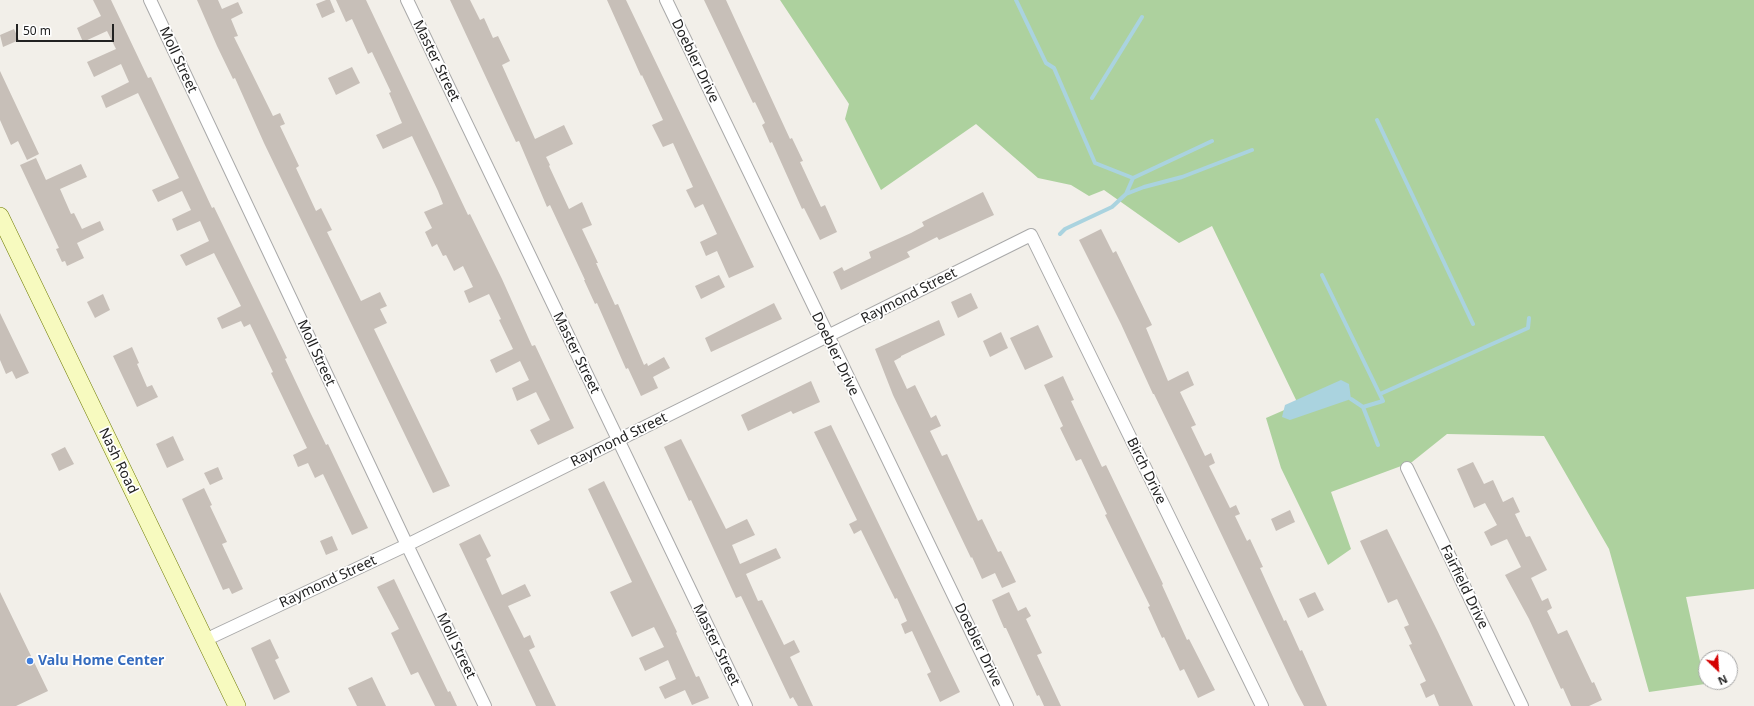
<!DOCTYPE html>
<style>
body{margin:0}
#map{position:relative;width:1754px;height:706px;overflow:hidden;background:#f2efe9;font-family:"Noto Sans",sans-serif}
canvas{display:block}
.north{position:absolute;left:1698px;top:650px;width:40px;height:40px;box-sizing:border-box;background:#fff;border:1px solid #a7a7a7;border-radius:50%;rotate:155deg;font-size:11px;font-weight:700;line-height:16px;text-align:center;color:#222}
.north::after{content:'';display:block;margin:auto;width:14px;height:18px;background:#d40000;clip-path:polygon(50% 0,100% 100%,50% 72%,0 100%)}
.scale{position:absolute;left:16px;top:24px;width:98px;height:18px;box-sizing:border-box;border:2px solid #222;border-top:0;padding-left:5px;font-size:12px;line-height:14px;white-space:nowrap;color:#222;-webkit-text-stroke:3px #fff;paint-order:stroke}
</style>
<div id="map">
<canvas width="1754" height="706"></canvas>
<div class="north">N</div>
<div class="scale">50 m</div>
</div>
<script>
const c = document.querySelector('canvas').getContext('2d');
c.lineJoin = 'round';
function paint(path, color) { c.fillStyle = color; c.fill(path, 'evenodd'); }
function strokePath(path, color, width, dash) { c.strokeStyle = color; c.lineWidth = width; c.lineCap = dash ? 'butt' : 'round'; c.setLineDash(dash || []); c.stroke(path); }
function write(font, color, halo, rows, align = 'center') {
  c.font = font + ' "Noto Sans",sans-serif'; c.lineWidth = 3.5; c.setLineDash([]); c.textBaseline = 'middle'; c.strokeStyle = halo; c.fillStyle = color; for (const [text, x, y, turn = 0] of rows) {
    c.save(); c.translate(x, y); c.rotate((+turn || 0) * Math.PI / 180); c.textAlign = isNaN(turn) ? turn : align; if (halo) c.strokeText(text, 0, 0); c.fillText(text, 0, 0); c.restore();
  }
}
const forest = new Path2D(`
 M780,0h974v589l-68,8 19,87 -56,8 -40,-143 -65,-113 -97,-2 -35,28 -81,30 20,57 -23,16 -47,-97 -15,-50 32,-14 -86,-178 -33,17 -75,-53 -15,6 -18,-11 -33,-7 -62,-54 -95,66 -36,-71 4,-15z`);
const water = new Path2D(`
 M1341,380l8,4 2,15 -61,21 -8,-3 3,-12z`);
const stream = new Path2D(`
 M1016,0l30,63 8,5 41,95 38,15
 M1092,98l50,-81
 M1377,120l96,204
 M1126,194l18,-7 38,-10 70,-27
 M1060,234l5,-5 47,-22 14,-13 7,-16 79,-37
 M1322,275l61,126 -20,6 15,38
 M1380,394l148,-66 1,-10
 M1351,399l12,8`);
const building = new Path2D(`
 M93,0h18l37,78 3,-1 61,131 2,-1 62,128 11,23 -2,1 25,53 16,33 2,-1 40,84 -16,7 -29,-61 -8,4 -7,-15 -10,4 -5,-12 14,-7 -36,-75 2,-1 -23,-48 -6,3 -3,-6 -19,8 -5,-11 24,-12 -27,-53 -28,13 -6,-11 29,-14 -9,-20 -23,10 -5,-12 19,-9 -9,-19 -24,11 -6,-12 27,-12 -41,-85 -32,15 -5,-12 28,-14 -8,-18 -27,13 -7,-15 29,-13 -9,-18 -24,11 -6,-14 24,-12z
 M197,0h21l4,9 16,-7 5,11 -12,6 7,17 -4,1 39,79 7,-3 5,11 -5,2 19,40 -3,2 20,43 5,-3 11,22 -5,2 34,69 19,-9 7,14 -7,3 7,14 -13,6 76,157 -17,7 -169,-350 -29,-65 -2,1 -16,-33z
 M326,0h4l5,12 -13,6 -6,-14z
 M336,0h30l102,215 2,-1 32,65 30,67 3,-1 39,83 -36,17 -8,-15 20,-10 -14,-28 -19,9 -5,-13 17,-8 -9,-19 -24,12 -6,-13 23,-11 -14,-29 2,-1 -12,-25 -20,9 -5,-12 9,-4 -10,-21 -9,5 -8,-16 -3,1 -6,-12 -5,3 -7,-15 7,-4 -8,-16 19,-8 -5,-13 -26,-55 -29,13 -7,-14 26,-12 -13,-30 2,-1 -19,-40 -4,2 -16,-35 -6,3z
 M450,0h20l10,20 4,-2 9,20 5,-2 12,25 -8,4 33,74 29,-14 9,19 -27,13 4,8 -1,1 20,43 13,-7 10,23 -10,4 16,34h-2l19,42 3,-1 26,61 3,-2 1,3 16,-9 6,11 -17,9 5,11 -17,8 -13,-28 -2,1 -29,-66 -2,1 -11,-24h1l-35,-75 -3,2 -28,-66 -3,1z
 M607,0h19l128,267 -25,11 -12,-27 -11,5 -6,-14 17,-8 -14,-30 -8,4 -9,-18 7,-3 -20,-44 -10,4 -11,-22 11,-5 -21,-45 -1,1z
 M704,0h22l64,139 2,-1 11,23 -3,1 21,45 4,-2 12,27 -17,8 -16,-32 -2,1 -30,-67 -2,1 -8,-18 3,-2 -10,-21 -2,1z
 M14,29l5,11 -16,7 -3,-12z
 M352,67l8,16 -24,12 -8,-17z
 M0,71l39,83 -12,6 -9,-19 -7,4 -11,-25z
 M36,158l10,22 35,-16 6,13 -27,12 11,25 3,-1 8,16 18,-8 4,9 -27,13 7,15 -17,8 -2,-5 -3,1 -6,-13 3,-1 -39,-83z
 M983,192l11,23 -55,25 -2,-3 -30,15 3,5 -69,33 -8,-18 9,-5 2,4 27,-13 -2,-6 42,-19 13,-7 -2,-4z
 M1101,229l12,24 3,-2 36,74 -6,3 22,53 20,-10 6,14 -14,7 16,33 -5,2 14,29 6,-3 4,10 -6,3 21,42 6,-3 4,9 -5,2 12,25 3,-2 13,28 -3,1 24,53 2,-1 14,31 2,-1 25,56h-23l-8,-15 -108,-227 -34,-70h-1l-32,-70 -42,-84z
 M719,275l6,12 -24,12 -6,-13z
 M971,293l7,15 -20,10 -7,-16z
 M103,294l7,16 -15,8 -8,-16z
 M774,303l8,16 -71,33 -6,-14z
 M0,313l29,60 -13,6 -4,-8 -6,3 -6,-14z
 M939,320l6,15 -44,21v1l-7,4 13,28 8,-4 16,33 5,-3 5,11 -11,5 12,25 5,-2 31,67 4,-2 16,33 3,-1 15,31 -14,6 -7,-15 -13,6 -10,-22 -1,1 -78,-163 -18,-46z
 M1038,325l15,32 -28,13 -15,-32z
 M1001,332l7,16 -18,9 -7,-16z
 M132,347l7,16 -2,1 10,23 5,-2 6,12 -21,10 -24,-51z
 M1063,376l11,24 -3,1 31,66 4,-2 57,119 -1,1 25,55 2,-1 26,51 -17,8 -14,-29 -4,2 -16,-34 -2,1 -14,-31 2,-1 -45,-91 2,-1 -26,-55 -5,2 -16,-33 3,-2 -19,-41z
 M811,381l9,21 -27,12 -2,-3 -43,20 -7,-16z
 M831,425l129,267 -20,10 -13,-28 4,-2 -19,-41 -7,3 -4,-10 6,-3 -10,-23 -2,1 -34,-69 -7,4 -5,-10 8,-4 -43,-88z
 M173,436l11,24 -17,8 -11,-24z
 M681,439l45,90 21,-10 8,16 -23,10 8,19 36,-16 5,10 -35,16 12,27 4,-1 22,45 10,-5 6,12 -10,5 23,49h-15l-5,-9 -3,2 -49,-103 -5,2 -45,-98 -2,1 -25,-54z
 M65,447l9,17 -15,7 -8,-17z
 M1473,462l11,22 9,-4 10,22 10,-5 7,15 -5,2 11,23 4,-1 17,34 -16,8 11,23 6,-3 4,10 -5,3 11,23 9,-4 25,53 2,-1 8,18 -13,6h-18l-8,-18 -2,1 -32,-70 -24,-44 16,-8 -14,-28 -16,7 -7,-14 13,-7 -12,-22 -11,5 -17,-39z
 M218,467l5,12 -13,6 -6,-12z
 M604,481l73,151 -1,1 20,44 3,-1 10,22 -17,7 -7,-15 -20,9 -6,-12 17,-8 -8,-19 -23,11 -6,-13 25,-11 -10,-20 -22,10 -22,-45 22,-10 -44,-93z
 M204,488l8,17 -2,1 17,36 -5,2 21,45 -11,5 -3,-6 -6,2 -41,-91z
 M1290,510l5,12 -19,9 -5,-12z
 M1387,529l51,103 35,74h-34l-5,-12 -8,4 -6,-14 6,-3 -17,-36 3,-1 -8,-17 5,-2 -12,-26 -9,4 -28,-62z
 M480,534l11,22 -5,3 16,36 23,-11 6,12 -23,10 16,32 6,-3 5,12 -6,3 27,56h-20l-77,-162z
 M332,536l6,14 -12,5 -6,-14z
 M394,579l54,113 2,-1 7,15h-22l-17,-34 -7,3 -20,-42 8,-4 -22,-42z
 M0,592l48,99 -32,15h-16z
 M1009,592l9,19 8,-4 5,9 -5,3 16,34 -5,2 24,51h-17l-5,-11 -2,1 -31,-68h-2l-12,-28z
 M1315,592l9,18 -16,8 -9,-19z
 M270,639l9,19 -4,2 15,32 -16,8 -23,-52z
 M372,677l14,29h-29l-9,-18z`);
const minor = new Path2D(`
 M150,0l257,545 78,161
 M407,0l339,706
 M666,0l341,706
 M1407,468l115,238
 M205,640l202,-95 624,-310 231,471`);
const secondary = new Path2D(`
 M0,216l237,490`);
const markers = [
 [30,661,4,"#3f7fe0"]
];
const streetNames = [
 ["Moll Street",178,60,65],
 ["Master Street",436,61,64],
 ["Doebler Drive",695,61,64],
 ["Raymond Street",909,296,-27],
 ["Moll Street",316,353,65],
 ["Master Street",576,353,64],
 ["Doebler Drive",835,354,64],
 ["Raymond Street",619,440,-26],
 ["Nash Road",118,461,64],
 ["Birch Drive",1146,471,64],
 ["Raymond Street",328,582,-25],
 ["Fairfield Drive",1464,587,64],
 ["Master Street",716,645,64],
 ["Doebler Drive",978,645,64],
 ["Moll Street",456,646,64]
];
const shopNames = [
 ["Valu Home Center",38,661]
];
paint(forest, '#add19e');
paint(water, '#aad3df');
strokePath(stream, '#aad3df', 4);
paint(building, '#c7bfb8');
strokePath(minor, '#a9a9a9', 14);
strokePath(secondary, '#707d05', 18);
strokePath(minor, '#fff', 12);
strokePath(secondary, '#f7fabf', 17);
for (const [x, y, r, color] of markers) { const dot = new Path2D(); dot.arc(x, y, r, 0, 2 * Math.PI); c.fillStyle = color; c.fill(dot); strokePath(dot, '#fff', 1.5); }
write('14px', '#222', '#fff', streetNames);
write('bold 14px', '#366cbe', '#fff', shopNames, 'left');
</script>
